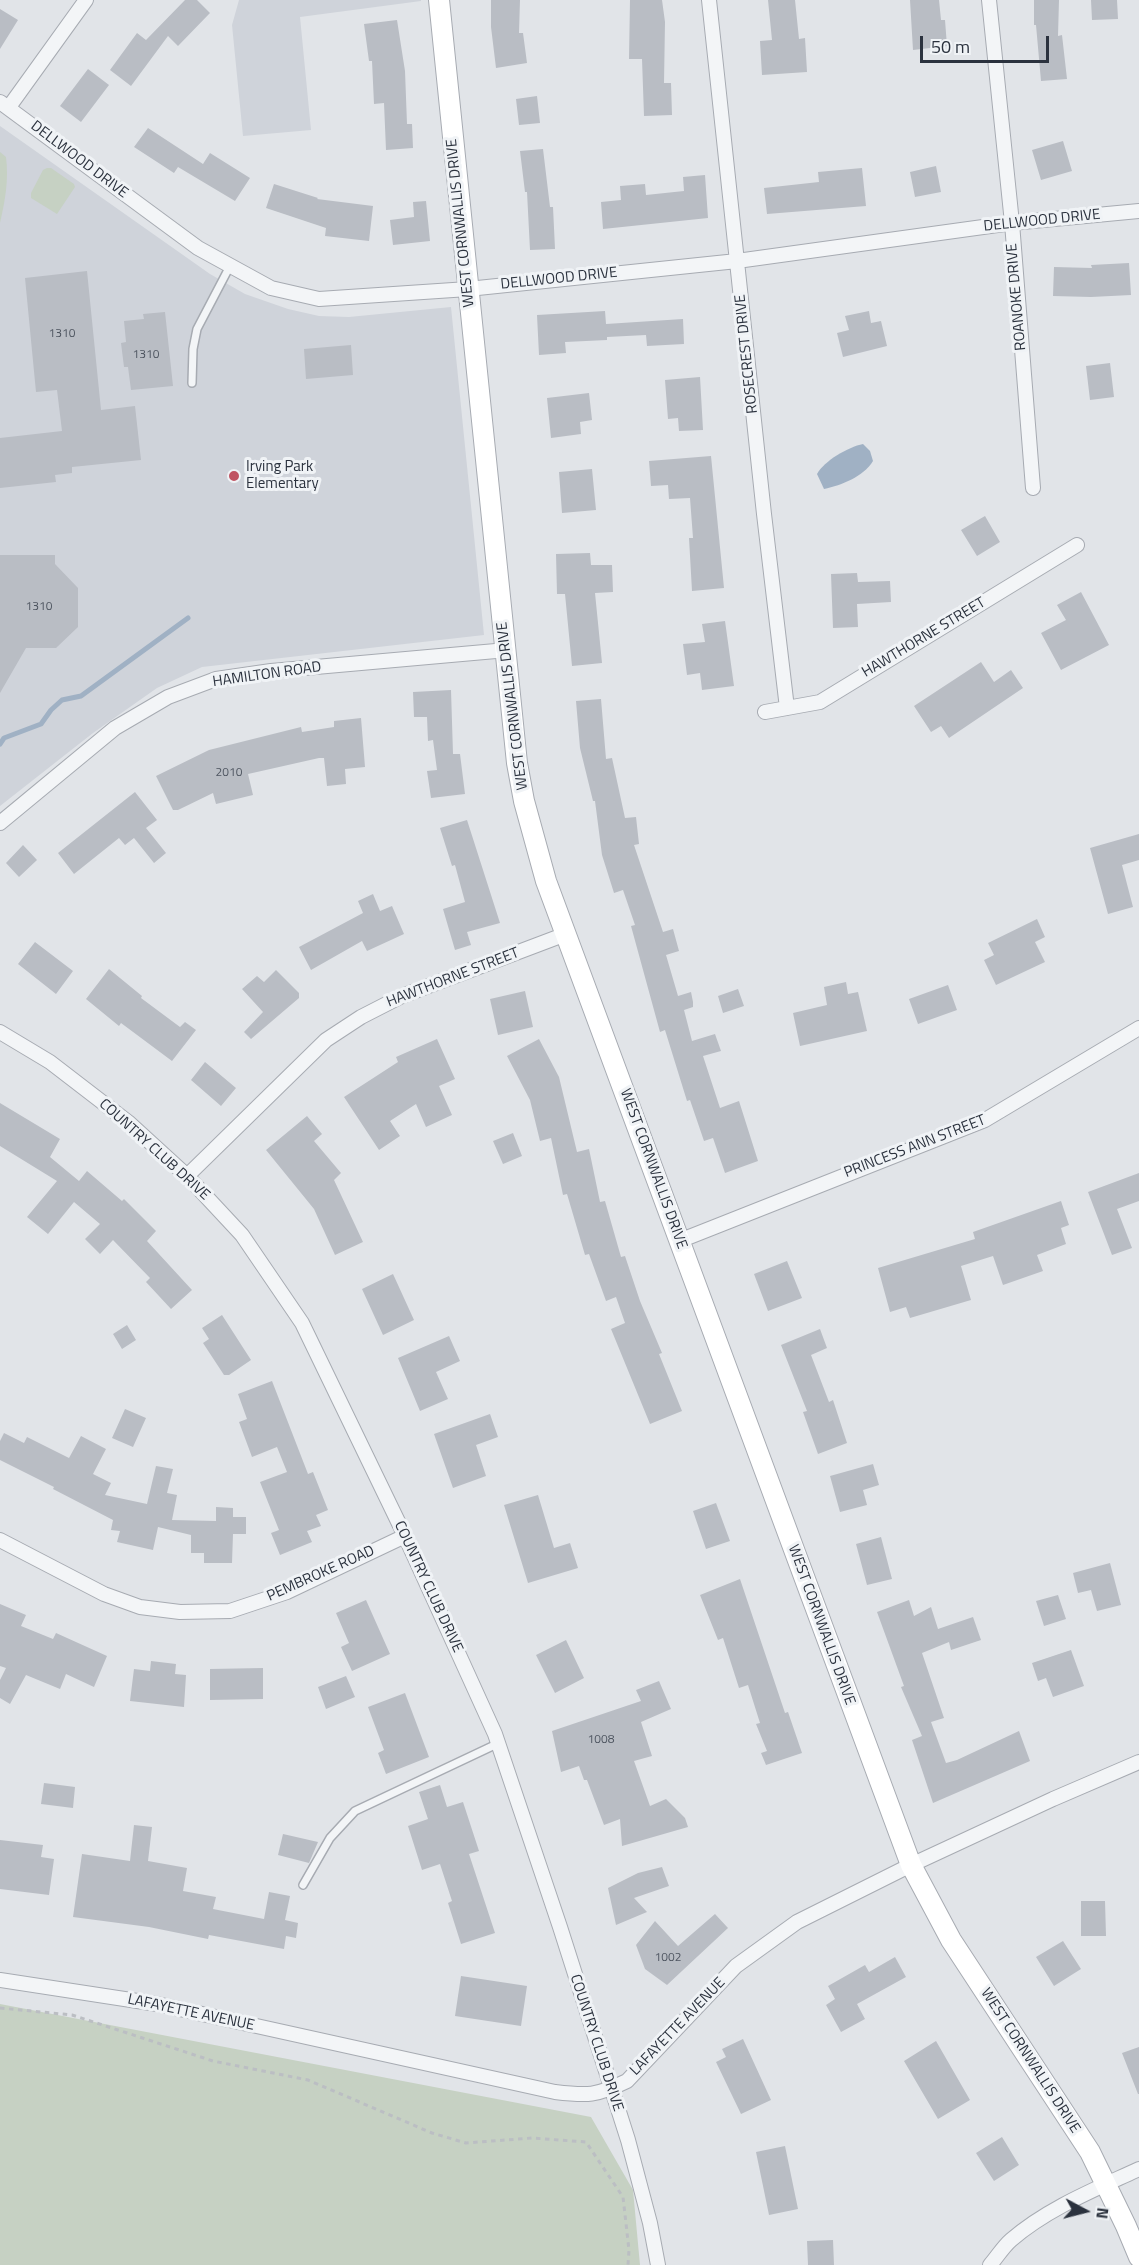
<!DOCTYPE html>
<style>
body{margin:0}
#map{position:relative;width:1139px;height:2265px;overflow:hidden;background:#e1e4e8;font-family:"Titillium Web",sans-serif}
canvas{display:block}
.north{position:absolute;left:1055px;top:2181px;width:60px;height:60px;-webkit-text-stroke:4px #f0f3f6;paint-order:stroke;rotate:97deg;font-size:16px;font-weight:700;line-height:24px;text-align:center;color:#2b323e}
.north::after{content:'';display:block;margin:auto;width:21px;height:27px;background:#2b323e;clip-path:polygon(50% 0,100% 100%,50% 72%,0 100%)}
.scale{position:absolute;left:920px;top:36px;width:129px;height:27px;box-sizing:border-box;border:3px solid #2b323e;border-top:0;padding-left:8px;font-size:18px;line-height:21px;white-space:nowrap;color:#2b323e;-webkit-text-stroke:4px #f0f3f6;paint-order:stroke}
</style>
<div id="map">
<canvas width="1139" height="2265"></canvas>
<div class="north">N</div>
<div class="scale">50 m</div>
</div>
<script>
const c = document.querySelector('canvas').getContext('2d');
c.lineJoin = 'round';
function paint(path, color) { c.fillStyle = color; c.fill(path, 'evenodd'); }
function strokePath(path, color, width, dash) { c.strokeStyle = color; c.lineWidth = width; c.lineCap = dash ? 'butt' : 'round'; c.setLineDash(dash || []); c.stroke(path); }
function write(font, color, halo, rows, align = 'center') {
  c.font = font + ' "Titillium Web",sans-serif'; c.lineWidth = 6; c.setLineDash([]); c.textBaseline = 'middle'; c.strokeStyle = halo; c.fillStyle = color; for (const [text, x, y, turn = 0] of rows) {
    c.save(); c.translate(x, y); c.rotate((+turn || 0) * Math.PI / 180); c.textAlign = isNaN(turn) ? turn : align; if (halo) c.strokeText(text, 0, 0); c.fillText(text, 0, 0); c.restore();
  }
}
const built = new Path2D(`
 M239,0h182v1l-121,16 11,113 -68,6 -11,-111z
 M0,126l210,148 35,20 43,15 31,7 30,1 102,-10 33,328 -282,32 -45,21 -64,45 -93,73z`);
const green = new Path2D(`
 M0,152l6,5c3,23 -1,44 -6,66z
 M47,168h4l23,16 1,3 -18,27 -26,-16v-5l12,-23z
 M0,2004l591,113 42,73 7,75h-640z`);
const water = new Path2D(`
 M863,444l7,7 3,10c-10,16 -31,24 -49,28l-7,-15c7,-13 31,-27 46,-30z`);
const stream = new Path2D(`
 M0,744l4,-6 37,-14 10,-14 11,-10 19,-4 107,-78`);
const building = new Path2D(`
 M185,0h12l13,13 -32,33 -10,-10 -37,50 -21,-16 27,-37 9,7z
 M491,0h29l-1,33h4l4,30 -31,5 -5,-41z
 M630,0h32l3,22 -1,61h7l1,32 -28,1 -2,-57h-13z
 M768,0h27l4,39 6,-1 2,34 -45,3 -2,-34 12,-1z
 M910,0h29l2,20h4l2,26 -34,4z
 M1034,0h25l-1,36 4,-1 5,44 -26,2 -5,-56h-2z
 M1091,0h26l1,19 -26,1z
 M0,9l18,11 -18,29z
 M397,20l8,51 2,53h5l1,24 -27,2 -2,-47 -10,1 -2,-43h-3l-5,-37z
 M88,69l21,16 -28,37 -21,-16z
 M537,96l3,27 -21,2 -3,-26z
 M148,128l55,36 7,-11 40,25 -15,23 -57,-34 -4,6 -40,-26z
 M1063,141l9,30 -31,9 -9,-30z
 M543,149l7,58h3l2,42 -25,1 -3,-58h-2l-5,-41z
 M936,166l5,26 -26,5 -5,-25z
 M862,168l4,38 -99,8 -3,-26 55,-6 -1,-10z
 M705,175l3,43 -105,11 -2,-27 20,-2 -1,-14 25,-2 1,11 38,-4 -1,-14z
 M274,184l44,14 -1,1 56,7 -4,35 -44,-5 1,-8 -60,-20z
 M426,201l4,40 -37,4 -3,-25 24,-3 -1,-15z
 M1129,263l2,32 -40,2 -38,-1 1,-29 38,1 -1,-3z
 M87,271l14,139 34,-4 6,54 -69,7v6l-17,2 1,7 -56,6v-50l62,-7 -5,-41 -21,2 -11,-114z
 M605,311l1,13 77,-5 1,25 -37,2 -1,-11 -39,2v3l-42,2 1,11 -27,2 -2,-40z
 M869,311l2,12 10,-2 6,25 -44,11 -6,-24 12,-3 -4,-14z
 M165,312l8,74 -42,4 -3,-23h-4l-3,-24 5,-1 -2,-21 20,-2 -1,-5z
 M351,345l2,30 -47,4 -2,-30z
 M1110,363l4,34 -24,3 -4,-34z
 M700,377l3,53 -24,1 -1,-13 -10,1 -3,-39z
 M589,393l3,27 -12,2 1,12 -30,4 -4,-40z
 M711,456l13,132 -32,3 -3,-53h4l-3,-40 -21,1 -1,-14 -17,1 -2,-25z
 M592,469l4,41 -34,3 -3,-41z
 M985,516l15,26 -23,14 -16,-26z
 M590,553l1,12h21l1,27 -18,1 7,70 -30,3 -7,-72h-8l-1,-40z
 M0,555h55v9l23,24v39l-22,21h-30l-26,45z
 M857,573l1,9 32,-1 1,21 -34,2 1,23 -25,1 -2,-54z
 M1081,592l28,53 -48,25 -20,-37 25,-13 -9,-15z
 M725,621l9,65 -32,4 -2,-17 -13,2 -4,-31 22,-2 -3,-18z
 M981,662l13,20 17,-12 12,18 -74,50 -8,-12 -10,6 -17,-26z
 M451,690l2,64h7l5,40 -34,4 -4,-27 10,-1 -4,-30 -5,1 -1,-24h-13l-1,-25z
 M601,699l5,60 6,-1 13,60 11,-1 3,27 -5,1 29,87 10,-3 6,22 -13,4 12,41 13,-4 2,10v5l-9,3 8,31 23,-7 6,17 -18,5 17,52 19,-7 19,60 -33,12 -12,-35 -9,3 -14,-41 -3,1 -22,-71 -5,2 -29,-106 4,-1 -12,-35 -9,3 -12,-38 -7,-54h-2l-13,-53 -4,-47z
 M361,718l4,49 -20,2 1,15 -19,2 -3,-28h-5l-71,16 5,21 -37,9 -3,-11 -35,17h-5l-17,-34 53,-26 92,-23 1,5 32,-5v-6z
 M135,792l22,28 -11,8 20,25 -12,10 -20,-25 -9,7 -6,-7 -45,36 -16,-21z
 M467,820l33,103 -33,9 4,13 -16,5 -12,-41 22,-7 -10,-37 -3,1 -12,-38z
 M1139,834v26l-17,5 11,42 -25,7 -18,-66z
 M23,845l14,15 -18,17 -13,-14z
 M373,894l7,17 12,-5 12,28 -37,17 -5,-10 -51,29 -12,-23 64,-34 -5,-12z
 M1037,919l8,18 -10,5 10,20 -49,23 -12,-25 10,-5 -6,-12z
 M35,942l38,29 -17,23 -38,-30z
 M109,969l33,27 -1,2 39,29 5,-5 11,8 -24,31 -51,-38 -2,3 -33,-27z
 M276,970l23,23v5l-48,41 -7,-7 19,-20 -21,-23 15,-13 7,6z
 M846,982l2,12 10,-2 9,39 -67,15 -7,-33 34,-8 -3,-18z
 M948,985l9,25 -39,14 -9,-25z
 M738,989l6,17 -21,7 -5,-17z
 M525,991l8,36 -35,8 -8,-36z
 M437,1039l18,40 -16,7 13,29 -26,12 -10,-23 -26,17 10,15 -21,14 -35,-53 54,-35 -2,-5z
 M539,1039l20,38 18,75 12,-3 11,53 5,-1 16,56 4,-1 15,45 22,52 -3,1 23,57 -32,13 -39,-95 14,-6 -9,-26 -10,4 -17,-47 -4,1 -18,-61 -4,1 -12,-57 -11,3 -10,-41 -23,-44z
 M205,1062l31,26 -15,18 -30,-26z
 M0,1103l60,36 -10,18 29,24 8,-10 35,30 2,-2 32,32 -9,10 45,49 -21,19 -25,-27 4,-4 -37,-38 -13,14 -15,-15 15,-15 -26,-22 -26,32 -21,-17 30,-36 -57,-35z
 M307,1116l15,18 -8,7 27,32 -7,7 29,62 -28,13 -21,-46 -48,-59z
 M513,1133l9,23 -19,8 -10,-23z
 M1139,1173v28l-22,8 15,39 -20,7 -24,-63z
 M1061,1201l8,24 -8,3 5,16 -29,11 6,16 -40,14 -10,-29 -32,10 10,34 -61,18 -4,-11 -16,5 -12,-44 97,-29 -2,-7z
 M787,1261l15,37 -34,13 -14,-37z
 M393,1274l21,46 -31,15 -21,-46z
 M222,1315l29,45 -22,15h-5l-21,-32 6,-4 -7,-11z
 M127,1325l9,15 -14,9 -9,-15z
 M820,1329l7,19 -16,7 18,47 4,-2 14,43 -29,11 -15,-42 4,-1 -26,-66z
 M449,1336l11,25 -24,11 12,27 -28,12 -22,-53z
 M272,1381l36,93 5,-2 15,38 -12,5 5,11 -14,5 5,11 -32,13 -9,-22 8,-3 -19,-48 27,-10 -10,-25 -25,10 -13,-35 8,-3 -9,-25z
 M125,1409l21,9 -13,29 -21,-9z
 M490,1414l8,23 -22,8 10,31 -33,12 -19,-54z
 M4,1433l20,10 3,-6 42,21 12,-22 25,13 -13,25 18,9 -6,12 42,9 9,-38 17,3 -6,24 10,2 -5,25 44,1v-14l17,1v9h13v17h-13l-1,29h-28v-10h-13v-18l-33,-8 -5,23 -36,-8 3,-11 -9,-1 2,-10 -60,-31 1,-2 -54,-27v-19z
 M873,1464l6,21 -16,5 4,15 -27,7 -10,-36z
 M538,1495l16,53 16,-5 8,25 -50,15 -24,-78z
 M716,1503l14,38 -24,8 -13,-38z
 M881,1537l11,42 -25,6 -11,-41z
 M1110,1563l11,42 -24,6 -6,-21 -13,3 -5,-20z
 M740,1579l45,134 3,-1 14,41 -36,12 -5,-12 6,-2 -11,-27 4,-1 -12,-38 -9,3 -16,-50 -5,2 -18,-45z
 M1058,1595l8,24 -22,7 -8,-25z
 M366,1600l24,54 -38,17 -11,-24 8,-4 -13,-30z
 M909,1600l5,16 17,-9 7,22 35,-12 8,23 -30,10 -2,-8 -27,11 22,65 -13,4 15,41 11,-3 62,-29 11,30 -97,42 -21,-63 10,-4 -21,-49 3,-1 -27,-74z
 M0,1604l26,11 -5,11 32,13 3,-6 51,23 -13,31 -28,-13 -6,15 -34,-14 -16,29 -10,-6v-18l6,-12 -6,-2z
 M566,1640l18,38 -29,15 -19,-38z
 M1071,1650l13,36 -31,11 -7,-19 -8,3 -6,-18z
 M151,1661l25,3 -1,10 11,1 -2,32 -54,-6 4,-32 16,2z
 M263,1668v31l-53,1v-31z
 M346,1676l9,21 -29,12 -8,-22z
 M659,1681l12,28 -30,13 11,34 -18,5 16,45 16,-7 19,19 3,9 -66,19 -2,-27 -16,6 -17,-45h-3l-5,-14 -18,6 -9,-41 89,-30 -5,-11z
 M405,1693l24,64 -43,17 -8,-21 6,-3 -16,-43z
 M44,1783l31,4 -2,21 -32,-4z
 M440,1785l7,22 16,-5 16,49 -10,3 26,79 -34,11 -13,-41 4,-2 -12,-37 -18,6 -14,-44 20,-7 -9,-27z
 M134,1825l18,2 -4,34 39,7 -4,23 33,6 -3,12 51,10 5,-27 21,4 -5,24 13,3 -2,15 -10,-2 -2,13 -75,-14 -1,4 -59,-12 -76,-10 9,-63 48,7z
 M283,1834l35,8 -9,21 -31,-8z
 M0,1840l43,5 -2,12 13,2 -5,36 -49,-6z
 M662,1867l7,19 -35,12 13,14 -31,13 -8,-37 30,-15z
 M1081,1901h24l1,35h-25z
 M715,1914l13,14 -61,57 -22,-16 -9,-24 19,-24 23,25z
 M1063,1941l18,28 -27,17 -18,-29z
 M895,1957l11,20 -49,27 8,15 -24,13 -15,-27 9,-6 -7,-13 37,-21 4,7z
 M461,1976l66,10 -6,40 -66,-10z
 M743,2039l28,61 -30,14 -25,-52 10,-5 -4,-8z
 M936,2041l34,59 -32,19 -34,-58z
 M1139,2047v47h-1l-16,-41z
 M1002,2137l17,28 -25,16 -18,-28z
 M785,2146l13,63 -29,6 -13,-63z
 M833,2240l1,25h-26l-1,-24z`);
const path = new Path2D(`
 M0,2008l72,7 141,46 95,19 124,53 34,10 66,-5 54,4 37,55 6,53 -1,15`);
const lane = new Path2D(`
 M192,383l1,-34 4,-20 33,-63
 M303,1885l27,-47 25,-27 144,-68`);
const street = new Path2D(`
 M709,0l55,514 23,194
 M989,0l23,223 21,265
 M0,102l198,146 73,40 48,11 149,-10 269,-28 275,-38 127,-12
 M9,107l77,-107
 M765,712l55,-10 257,-157
 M0,823l115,-95 53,-31 48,-18 55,-8 236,-21
 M0,1032l50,30 78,60 59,54 55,59 60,88 103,213 90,198 65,193 68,213 22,83 8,42
 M187,1176l139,-136 35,-23 41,-21 164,-62
 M679,1241l306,-121 154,-92
 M0,1540l104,54 36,13 40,5 50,-1 57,-19 118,-56
 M0,1980l157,24 398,88c33,4 41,4 72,-11l109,-115 61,-44 114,-57 142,-66 86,-37
 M990,2265c7,-8 13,-18 21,-25 37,-32 85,-51 128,-71`);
const secondary = new Path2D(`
 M439,0l78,763 7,38 22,80 365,984 40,75 139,212 36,74 13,31`);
const markers = [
 [234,476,6,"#c05362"]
];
const numberNames = [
 ["1310",62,334],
 ["1310",146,355],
 ["1310",39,607],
 ["2010",229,773],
 ["1008",601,1740],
 ["1002",668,1958]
];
const streetNames = [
 ["DELLWOOD DRIVE",79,160,37],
 ["DELLWOOD DRIVE",1042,221,-6],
 ["WEST CORNWALLIS DRIVE",461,223,-96],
 ["DELLWOOD DRIVE",559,279,-6],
 ["ROANOKE DRIVE",1017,297,-95],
 ["ROSECREST DRIVE",747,354,-96],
 ["HAWTHORNE STREET",924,638,-31],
 ["HAMILTON ROAD",267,675,-8],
 ["WEST CORNWALLIS DRIVE",513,706,-97],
 ["HAWTHORNE STREET",453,978,-21],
 ["PRINCESS ANN STREET",915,1147,-21],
 ["COUNTRY CLUB DRIVE",154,1150,42],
 ["WEST CORNWALLIS DRIVE",653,1169,70],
 ["PEMBROKE ROAD",321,1574,-24],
 ["COUNTRY CLUB DRIVE",428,1587,65],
 ["WEST CORNWALLIS DRIVE",821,1625,70],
 ["LAFAYETTE AVENUE",191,2013,12],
 ["LAFAYETTE AVENUE",678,2027,-46],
 ["COUNTRY CLUB DRIVE",596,2043,72],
 ["WEST CORNWALLIS DRIVE",1030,2061,57]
];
const poiNames = [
 ["Irving Park",246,467],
 ["Elementary",246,484]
];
paint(built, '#cfd3da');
paint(green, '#c6d1c3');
paint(water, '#a0b1c4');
strokePath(stream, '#a0b1c4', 5);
paint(building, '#b9bdc4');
strokePath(lane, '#a7abb2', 10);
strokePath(street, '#a7abb2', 16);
strokePath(secondary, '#a7abb2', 22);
strokePath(path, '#bbbec3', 3, [4.5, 4.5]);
strokePath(lane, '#f3f5f7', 7);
strokePath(street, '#f3f5f7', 14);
strokePath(secondary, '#fff', 20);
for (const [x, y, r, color] of markers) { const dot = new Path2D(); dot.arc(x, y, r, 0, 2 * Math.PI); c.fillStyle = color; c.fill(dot); strokePath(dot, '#f0f3f6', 2); }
write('12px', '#4e5560', null, numberNames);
write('15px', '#2b323e', '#f0f3f6', streetNames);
write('15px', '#2b323e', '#f0f3f6', poiNames, 'left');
</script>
